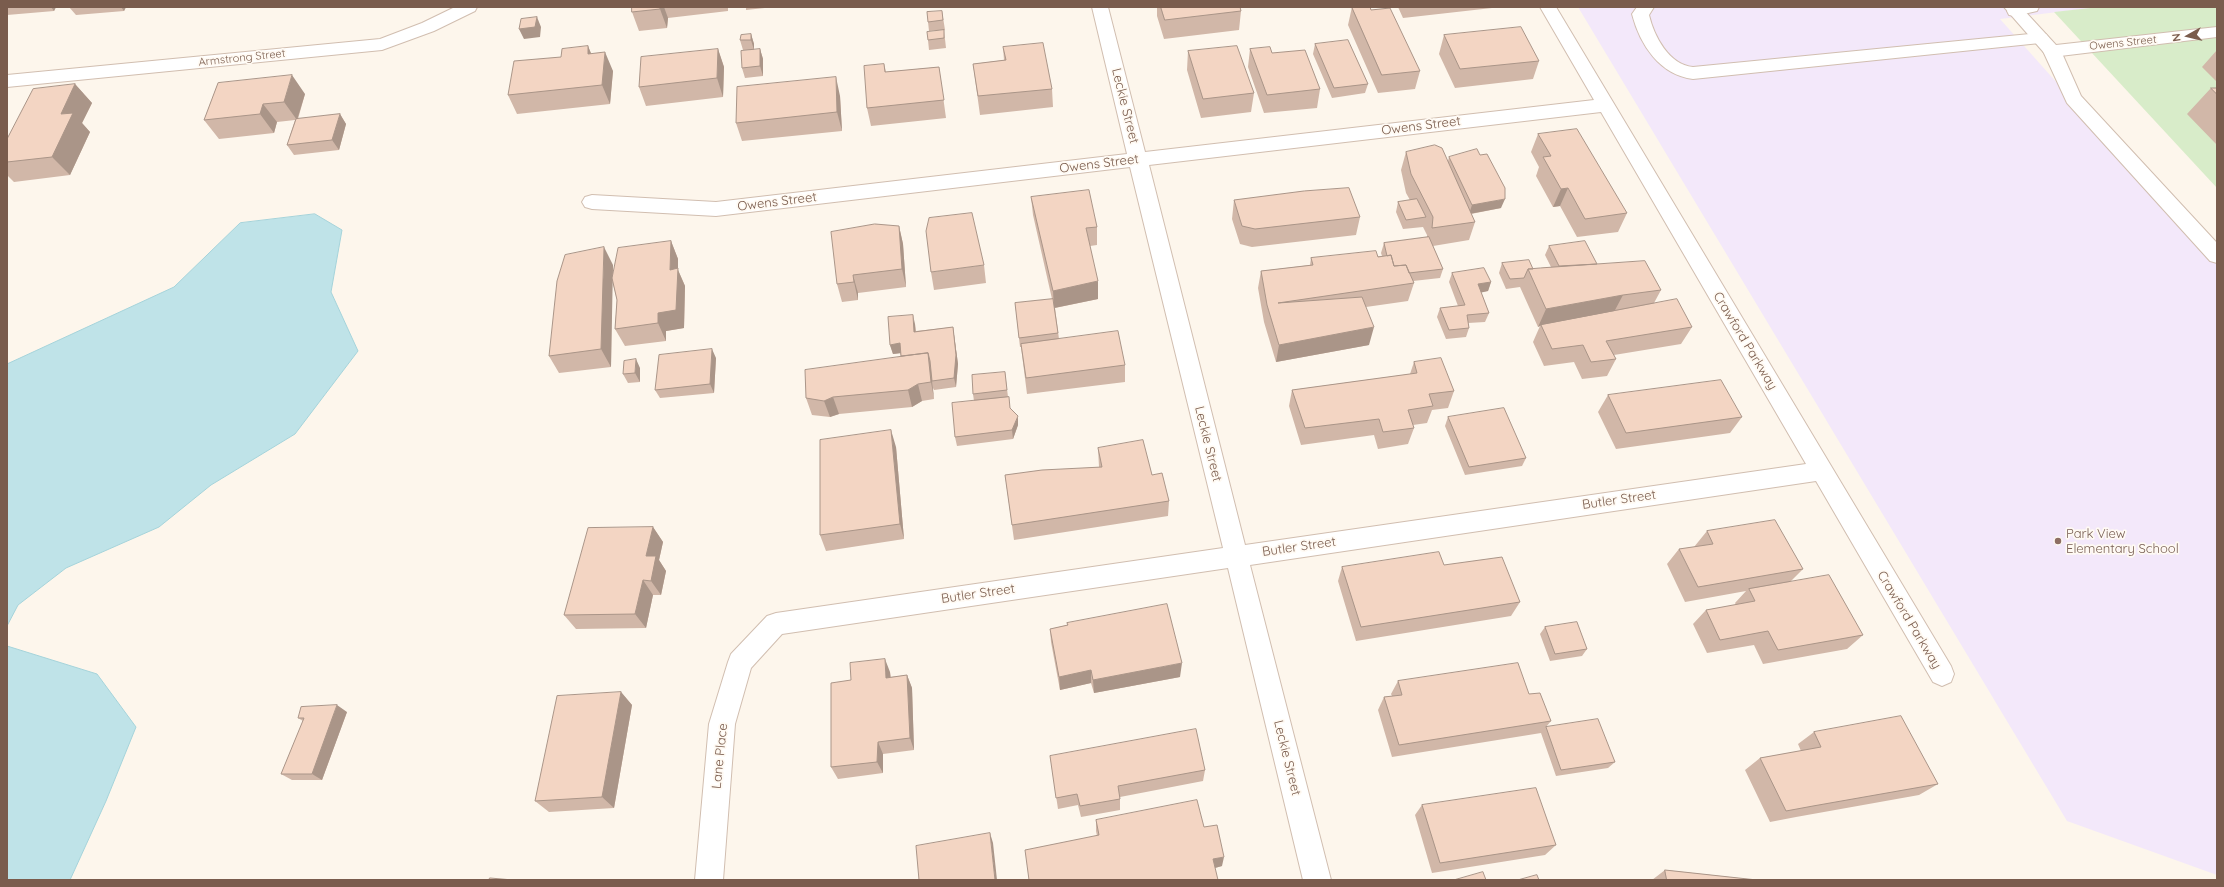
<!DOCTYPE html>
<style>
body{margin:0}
#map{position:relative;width:2224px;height:887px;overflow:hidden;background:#fdf6ec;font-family:Quicksand,sans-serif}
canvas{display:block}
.frame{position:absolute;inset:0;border:8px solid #7a5c4d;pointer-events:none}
.north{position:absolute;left:2168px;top:16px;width:40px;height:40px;-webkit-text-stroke:3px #fffaf3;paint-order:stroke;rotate:262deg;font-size:11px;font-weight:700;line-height:16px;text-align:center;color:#7a5c4d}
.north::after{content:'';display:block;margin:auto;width:14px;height:18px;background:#7a5c4d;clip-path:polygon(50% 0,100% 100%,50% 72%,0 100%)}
</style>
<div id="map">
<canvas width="2224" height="887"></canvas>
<div class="frame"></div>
<div class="north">N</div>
</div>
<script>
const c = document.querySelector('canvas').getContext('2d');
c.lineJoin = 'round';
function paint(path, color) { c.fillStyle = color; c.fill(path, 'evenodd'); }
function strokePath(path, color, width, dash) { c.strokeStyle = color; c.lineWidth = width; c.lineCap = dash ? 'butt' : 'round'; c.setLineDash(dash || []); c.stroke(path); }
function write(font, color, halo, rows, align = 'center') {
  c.font = font + ' Quicksand,sans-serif'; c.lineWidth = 3.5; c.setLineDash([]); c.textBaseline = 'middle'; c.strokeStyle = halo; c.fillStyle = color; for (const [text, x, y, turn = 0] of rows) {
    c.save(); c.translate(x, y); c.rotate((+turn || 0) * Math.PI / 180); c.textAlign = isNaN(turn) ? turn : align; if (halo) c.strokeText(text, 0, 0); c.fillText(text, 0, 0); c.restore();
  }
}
const education = new Path2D(`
 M1578,7h521l-99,12 217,243v613l-150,-54z`);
const green = new Path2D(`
 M2099,7h118v181l-163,-176z`);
const water = new Path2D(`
 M315,214l27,16 -11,62 27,59 -63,83 -84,51 -52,42 -93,41 -48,37 -11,21v-262l167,-77 66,-64z
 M7,646l90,28 39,53 -30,74 -36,79h-63z`);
const lane = new Path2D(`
 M1637,7h17l-5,8c5,21 20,50 44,52l347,-34 6,1 3,4 -3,4 -6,1 -347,36c-33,-4 -53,-34 -61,-65z
 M2009,7h30l-2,4 -22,5 -6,-1 -2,-4z
 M2052,45l6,2 3,4 20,45 136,147v20l-7,-2 -143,-158 -24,-52 3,-4z`);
const street = new Path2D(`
 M455,7h22l-2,4 -41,20 -52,19 -375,37v-12l373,-36 42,-16z
 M1092,7h16l37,145 449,-52 -54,-93h16l395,659 3,8 -3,8 -9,4 -9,-4 -117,-201 -566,84 81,315h-28l-75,-312 -446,66 -31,34 -16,56 -12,156h-28l14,-156 19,-62 3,-8 36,-38 9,-3 447,-65 -93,-381 -414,49 -124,-7 -7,-2 -3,-5 3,-5 7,-2 124,7 411,-48zM1601,112l205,352 -561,81 -96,-380z
 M2004,7h17l35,38 161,-18v10l-165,20 -6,-2z`);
const wall = new Path2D(`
 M7,7h49l-2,4 -47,4z
 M69,7h59h-2l-2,4 -48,4z
 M632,7h96v4l-60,7 -1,10 -28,3 -7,-19z
 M746,7h28l-28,3z
 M1157,7h83l1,4 -2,19 -75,9 -7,-23z
 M1352,7h18l1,3 49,61 -5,18 -37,4 -30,-68z
 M1398,7h94v1l-89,10z
 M942,11l3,19 -16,1 -1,-9z
 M944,30l2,18 -17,2 -1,-10z
 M751,34l3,10v6h-11l-3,-10z
 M1444,35l95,26 -6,18 -78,9 -16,-34z
 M1315,44l53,40 -3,9 -33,5 -19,-44z
 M588,46l3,8 22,17 -3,33 -93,10 -9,-19 53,-38z
 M1003,47l49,42 1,18 -73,8 -7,-51 31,-4z
 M718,49l6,18 -1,30 -77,9 -7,-19z
 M760,49l3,10v17l-18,2 -3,-10z
 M1250,49l22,4 48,36 -3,19 -53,5 -16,-46z
 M2217,50v32l-15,-15z
 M1188,51l66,42 -3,19 -50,6 -14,-48z
 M884,64l2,8 53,-5 7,51 -75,8 -4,-18z
 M218,83l87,11 -7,25 42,-5 6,10 -7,26 -45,5 -7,-10 8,-25 -18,2 -3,11 -55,6 -15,-19z
 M75,84l17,19 -10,20 8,9 -20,43 -56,7 -7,-7v-36z
 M2211,88h6v57l-30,-31z
 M840,96l2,35 -100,10 -6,-18z
 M1538,134l89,79 -9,19 -41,5 -17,-31 -7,1 -17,-31 3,-9 -8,-15z
 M1406,152l42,9 1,-4 52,51 -30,6 4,8 -6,18 -36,6 10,23 -3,9 -27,3 1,2 -6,18 -42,6 3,38 -93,17 -12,-40 -6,-34 3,-17 49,-6 1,-7 71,-2 -1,-3 3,-10 43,-6v-2l-4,-8 -20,2 -7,-17 2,-10 12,-2 -4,-7 -5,-23z
 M1031,197l66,30v18l-7,1 8,53 -43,9 4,31 66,26v17l-98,12 -6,-47h-1l-5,-44 37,-4 -19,-84z
 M1234,200l126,17 -4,18 -104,12 -12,-3 -8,-25z
 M899,226l4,18 3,43 -48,6v7l-16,2 -5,-18z
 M671,241l7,18v11l7,16 -1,42 -18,3v10l-41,5 -10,-17 2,-29 -5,-20 -1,87 -52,6 -10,-17 64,-91v9z
 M1549,246l112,44 -7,13 38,24 -11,17 -67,11 2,4 -9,17 -25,3 -8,-17 -30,4 -11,-24 7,-16 -2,1 -18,-40 -14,2 -7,-16 3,-10 31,6 18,-2 -6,-12z
 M984,265l2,18 -52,7 -3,-18z
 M1452,273l39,9 -3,9 -7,1 8,21 -4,9 -17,1 1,5 -3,9 -20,2 -9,-22 3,-9 18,-2 -9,-24z
 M915,324l1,7 37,-4 5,37 -2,23 -22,3 -1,-2 1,11 -12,2 -10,6 -73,7 -9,3 -18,-2 -6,-17 95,-42 -1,-3 -7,1 -3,-9z
 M716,358l-2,35 -54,5 -5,-8z
 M1414,362l40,29 -6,17 -16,2 -5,13 -14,2 1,3 -6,16 -30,5 -4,-14 -73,10 -12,-39 3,-16 118,-16z
 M640,368v14l-12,1 -5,-9z
 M1005,372l3,25 2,11 8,17 -5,14 -56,7 -2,-9 19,-36 -1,-7z
 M1608,395l134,22 -12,16 -114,16 -18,-37z
 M1448,417l78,41 -4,8 -57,9 -20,-49z
 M896,447l8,92 -78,12 -6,-16z
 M1098,448l54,27 17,26 -1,15 -154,24 -9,-65 94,-8z
 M653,527l10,15 -4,18 7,11 -5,24h-8l-7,33 -70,1 -12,-14z
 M1707,531l96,38 -13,13 73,53 -16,14 -84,15 -9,-19 -47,8 -14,-29 13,-14 30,-5 -1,-2 11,-12 -61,11 -18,-38 12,-15 15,-2z
 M1444,565l76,37 -9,14 -155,25 -18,-60 4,-14z
 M1067,623l113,54 -86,16 -3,-10 -31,7 -9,-48 -1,-13 17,-4z
 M1545,627l42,22 -5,7 -32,5 -10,-27z
 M890,672l1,5 16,-2 5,13 2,62 -31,4v19l-45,6 -7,-12 20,-87z
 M1398,681l131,13 22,27 -5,6 69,35 -7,6 -52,8 -15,-43 -149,24 -14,-47 6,-13 8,-1 -1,-2z
 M621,692l11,13 -18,103 -65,4 -14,-11z
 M347,712l-25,68h-30l-11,-6 22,-53 -5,-3z
 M1814,732l124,52 -19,11 -123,22 -26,5 -25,-52 15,-12 41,-7 -3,-7z
 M1050,756l155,14 -2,11 -83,16v13l-39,7 -3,-12 -20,4z
 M1422,805l134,40 -11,10 -113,18 -17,-58z
 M1096,820l108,7 18,39 -7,2 -118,-32 -1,-5z
 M1665,870l92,10h-105z`);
const shadedWall = new Path2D(`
 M51,7h5l-2,4z
 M121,7h5l-2,4z
 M660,7h4l4,11 -1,10 -7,-19z
 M537,17l4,10 -1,10 -16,2 -5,-10z
 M751,34l3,10v6l-3,-10z
 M588,46l8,19 -8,-11z
 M718,49l6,18 -1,30 -6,-19z
 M760,49l3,10v17l-3,-10z
 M605,52l8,19 -3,33 -8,-19z
 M292,75l13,19 -8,26 -13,-18z
 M836,77l4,19 2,35 -5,-19z
 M75,84l17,19 -10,20 8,9 -20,43 -18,-18 9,-43z
 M263,104l14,18 -3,11 -14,-19z
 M340,114l6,10 -7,26 -7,-10z
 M1568,188l-8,18 -7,1 8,-18z
 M1505,199l-4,9 -32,6 3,-9z
 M899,226l4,18 3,43 -4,-18z
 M671,241l7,18v11l7,16 -1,42 -18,3v10l-8,-18v-10l12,-43z
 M604,247l9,18 -2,102 -10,-18z
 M853,275l5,18v7l-4,-18z
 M1098,281v18l-44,9 -1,-17z
 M1491,282l-3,9 -13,3 3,-10z
 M1623,295l-9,17 -73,13 -1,1 -2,1 8,-18z
 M913,315l2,9 1,17 -2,-9z
 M953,327l5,37 -2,23 -2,-9z
 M1374,327l-5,18 -93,17 3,-17z
 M900,343l2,10 -9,1 -3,-9z
 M712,349l4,9 -2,35 -4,-9z
 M928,353l3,17 1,11 2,18 -3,-17z
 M636,359l4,9v14l-5,-9z
 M918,384l4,17 -10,6 -4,-17z
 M833,397l6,17 -9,3 -6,-16z
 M1018,416v9l-5,14 -1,-9z
 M891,430l5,17 8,92 -4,-15z
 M653,527l10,15 -4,18 7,11 -5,24 -10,-14 -5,-25z
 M643,580l10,15 -7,33 -11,-14z
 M885,659l5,13 1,19 -5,-13z
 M1182,663l-2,14 -86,16 -1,-13z
 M1091,670v13l-31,7 -1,-13z
 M907,675l5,13 2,62 -4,-12z
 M621,692l11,13 -18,103 -12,-11z
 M337,705l10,7 -25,68 -10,-6z
 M878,742l5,12v19l-6,-11z
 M990,833l3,10 4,37h-2z
 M1224,857l-2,9 -11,3 2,-10z`);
const building = new Path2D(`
 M632,7h28v2l-28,3z
 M1161,7h79l1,4 -76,9z
 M1352,7h18l1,3 19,-2 30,63 -38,4z
 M942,11l1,9 -15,2 -1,-10z
 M537,17l-2,10 -16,2 2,-10z
 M1521,27l18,34 -79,8 -16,-34z
 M944,30v8l-16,2 -1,-8z
 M751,34v6h-11l1,-5z
 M1348,40l20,44 -34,4 -19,-44z
 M1043,43l9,46 -74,7 -5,-32 33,-4 -3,-13z
 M588,46v8l17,-2 -3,33 -94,10 6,-34 47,-4 1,-8z
 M1237,46l17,47 -51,6 -15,-48z
 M1270,47l2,6 33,-3 15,39 -53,6 -17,-46z
 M718,49l-1,29 -78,9 2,-30z
 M760,49v17l-18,2 -1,-17z
 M884,64l1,8 54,-5 5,33 -77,8 -3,-42z
 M292,75l-8,27 -21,2 -3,10 -56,6 14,-37z
 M836,77l1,35 -101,11 1,-36z
 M75,84l-14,30 12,-1 -21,44 -45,5v-23l26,-50z
 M2211,88h6v6z
 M340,114l-8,26 -45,5 9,-26z
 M1577,129l50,84 -42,6 -17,-31 -7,1 -18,-32 8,-1 -13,-22z
 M1435,145l7,3 33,74 -43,6 1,-11 -22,-43 -5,-22z
 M1477,149l3,6 7,-1 18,34v11l-33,6 -23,-48z
 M1349,188l11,29 -105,12 -13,-3 -8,-26 70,-9z
 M1089,190l8,37 -11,1 12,53 -45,10 -22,-94z
 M1417,199l9,18 -20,3 -8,-18z
 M972,213l12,52 -53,7 -5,-41 3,-13z
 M875,224l24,2 3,43 -49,6 1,7 -17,2 -6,-52z
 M1429,237l14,32 -34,4 -3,-8 -12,1 -3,-11 -4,1 -3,-13z
 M671,241l-1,29 8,-2 -2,42 -18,3v10l-43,6 2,-29 -5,-22 6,-30z
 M1585,241l12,23 -38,2 -10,-20z
 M604,247l-3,102 -52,7 8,-75 8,-26z
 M1376,251l2,6 13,-2 3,11 12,-1 8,18 -136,20 84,-6 12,30 -95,18 -12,-40 -6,-34 52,-6 -2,-7z
 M1529,260l4,9h-5l-4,9 -14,1 -8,-16z
 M1645,261l16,29 -38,5 -77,14 -18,-40 12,-1z
 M1484,268l7,14 -13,2 11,29 -22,2 2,13 -20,2 -9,-22 25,-3 -13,-32z
 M1053,299l5,34 -39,5 -4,-35z
 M1677,299l15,28 -86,14 10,18 -25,3 -8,-17 -31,4 -11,-24z
 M913,315l1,17 39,-5 3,28 -2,23 -22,3 -2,-20 -2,-8 -27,3 -1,-13 -10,2 -2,-28z
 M1118,331l7,34 -99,13 -5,-34z
 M712,349l-2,35 -55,6 4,-35z
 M928,353l3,29 -13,2 -10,6 -75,7 -9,4 -18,-3 -1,-28z
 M1441,358l13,33 -25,3 4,12 -25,4 6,18 -31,4 -4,-13 -74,9 -13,-38 125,-17 -3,-11z
 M636,359l-1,14 -12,1 1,-13z
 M1005,372l2,18 -34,4 -1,-19z
 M1721,380l21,37 -116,16 -18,-38z
 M1009,397l1,11 8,8 -6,14 -57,7 -3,-34z
 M1504,408l22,50 -57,9 -21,-50z
 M891,430l9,94 -80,11v-95z
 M1143,440l9,35 10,-2 7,28 -157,24 -7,-50 37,-5 60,-3 -4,-19z
 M1775,520l28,49 -105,18 -19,-38 34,-5 -6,-13z
 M653,527l-7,29h10l-5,25 -8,-1 -8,34 -71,1 24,-87z
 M1439,552l5,13 58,-8 18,45 -159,25 -19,-60z
 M1829,575l34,60 -85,15 -10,-19 -48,9 -14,-30 49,-9 -6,-12z
 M1167,604l15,59 -89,17 -2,-10 -32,7 -9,-48 18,-4 -1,-2z
 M1577,622l10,27 -32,5 -10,-27z
 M885,659l1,19 21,-3 3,63 -32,4 -1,20 -46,5v-84l20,-3 -1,-17z
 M1518,663l11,31 11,-1 11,28 -152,24 -15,-48 18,-2 -4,-14z
 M621,692l-19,105 -67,4 22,-105z
 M337,705l-25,69h-31l23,-56h-6l3,-11z
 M1901,716l37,68 -125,22 -27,5 -26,-53 61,-11 -7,-15z
 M1598,719l17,43 -54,8 -15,-43z
 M1196,729l9,41 -87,16 2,13 -40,7 -3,-12 -21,4 -6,-42z
 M1536,788l20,57 -116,18 -18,-58z
 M1197,800l7,27 13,-2 7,32 -11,2 5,21h-189l-4,-30 74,-15 -3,-15z
 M990,833l5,47h-76l-3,-34z
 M1665,870l92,10h-90z
 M1483,872l3,8h-32z
 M1537,875l2,5h-21z
 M490,878l23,2h-24z`);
const markers = [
 [2058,541,4,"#8d6e63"]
];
const farStreetnames = [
 ["Owens Street",2123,43,-6],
 ["Armstrong Street",242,58,-6]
];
const streetNames = [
 ["Leckie Street",1125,106,76],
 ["Owens Street",1421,126,-7],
 ["Owens Street",1099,164,-7],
 ["Owens Street",777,202,-7],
 ["Crawford Parkway",1745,341,59],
 ["Leckie Street",1208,444,76],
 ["Butler Street",1619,500,-8],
 ["Butler Street",1299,547,-8],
 ["Butler Street",978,594,-8],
 ["Crawford Parkway",1909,620,59],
 ["Lane Place",720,756,-84],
 ["Leckie Street",1287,758,76]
];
const educationNames = [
 ["Park View",2066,534],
 ["Elementary School",2066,549]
];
paint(education, '#f3e8fa');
paint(green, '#d8ecc9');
paint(water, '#bfe3e8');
strokePath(water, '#a5d3da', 1);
strokePath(lane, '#d1beb0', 2);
strokePath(street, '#d1beb0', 2);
paint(lane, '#fff');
paint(street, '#fff');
paint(wall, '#d1b7a8');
paint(shadedWall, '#aa9588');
paint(building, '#f3d5c3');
strokePath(building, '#aa9588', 1);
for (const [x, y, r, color] of markers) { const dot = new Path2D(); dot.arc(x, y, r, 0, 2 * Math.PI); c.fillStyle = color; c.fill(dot); strokePath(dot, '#fffaf3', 1.5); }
write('11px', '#7a5c4d', '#fffaf3', farStreetnames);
write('13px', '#7a5c4d', '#fffaf3', streetNames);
write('13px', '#785e54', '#fffaf3', educationNames, 'left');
</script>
